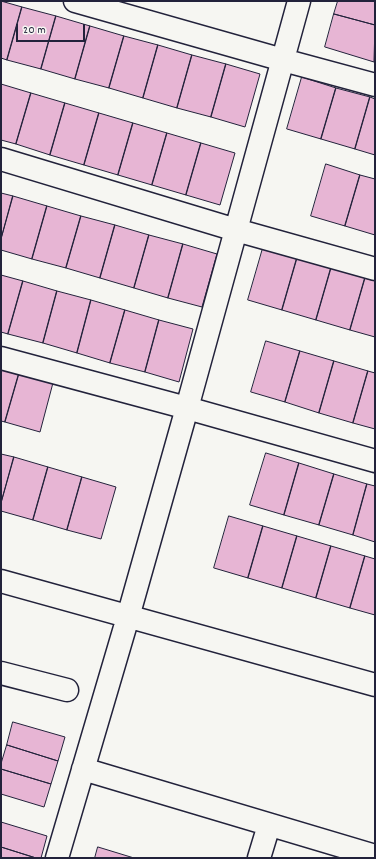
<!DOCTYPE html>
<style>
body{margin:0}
#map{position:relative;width:376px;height:859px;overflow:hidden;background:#f6f6f2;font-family:Dekko,sans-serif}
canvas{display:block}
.frame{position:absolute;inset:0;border:2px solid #22223b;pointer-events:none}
.scale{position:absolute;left:16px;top:24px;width:69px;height:18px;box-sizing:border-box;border:2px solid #22223b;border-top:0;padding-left:5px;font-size:12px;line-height:14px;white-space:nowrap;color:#22223b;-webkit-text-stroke:3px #f6f6f2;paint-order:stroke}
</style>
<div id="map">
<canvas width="376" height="859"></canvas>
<div class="frame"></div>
<div class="scale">20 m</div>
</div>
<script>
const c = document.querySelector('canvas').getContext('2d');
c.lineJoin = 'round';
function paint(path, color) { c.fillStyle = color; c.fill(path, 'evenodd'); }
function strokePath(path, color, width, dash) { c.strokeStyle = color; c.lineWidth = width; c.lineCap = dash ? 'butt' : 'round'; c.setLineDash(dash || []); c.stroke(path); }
const building = new Path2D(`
 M1,1l21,6 -15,53 -6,-2z
 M338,1h37v24l-41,-11z
 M22,7l34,9 -15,53 -34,-9z
 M334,14l41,11 -1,37 -49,-15z
 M56,16l34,10 -15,53 -34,-10z
 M90,26l34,10 -15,52 -34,-9z
 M124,36l34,9 -15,53 -34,-10z
 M158,45l34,10 -15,53 -34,-10z
 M192,55l34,9 -15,53 -34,-9z
 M226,64l34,10 -15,53 -34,-10z
 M302,77l34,11 -15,51 -34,-10z
 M1,84l30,9 -15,51 -15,-4z
 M336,88l34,9 -15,52 -34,-10z
 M31,93l34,10 -15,52 -34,-11z
 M370,97l5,2v56l-20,-6z
 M65,103l34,10 -15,52 -34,-10z
 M99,113l34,10 -15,52 -34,-10z
 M133,123l34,10 -15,52 -34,-10z
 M167,133l34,10 -15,52 -34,-10z
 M201,143l34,10 -15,52 -34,-10z
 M326,164l34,11 -15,51 -34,-10z
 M360,175l15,4v56l-30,-9z
 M1,193l12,3 -12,43z
 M13,196l34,10 -15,53 -31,-9v-11z
 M47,206l34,10 -15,52 -34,-9z
 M81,216l34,9 -15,53 -34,-10z
 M115,225l34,10 -15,53 -34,-10z
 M149,235l34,9 -15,54 -34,-10z
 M183,244l34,10 -15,53 -34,-9z
 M263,248l34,10 -15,52 -34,-10z
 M297,258l34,10 -15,52 -34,-10z
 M331,268l34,10 -15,52 -34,-10z
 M1,275l22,6 -15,53 -7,-2z
 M365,278l10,3v56l-25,-7z
 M23,281l34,10 -14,52 -35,-9z
 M57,291l34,9 -14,53 -34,-10z
 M91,300l34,10 -15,53 -33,-10z
 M125,310l34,10 -14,52 -35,-9z
 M159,320l34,9 -14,53 -34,-10z
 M266,341l34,10 -15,51 -34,-10z
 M300,351l34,10 -15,52 -34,-11z
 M334,361l34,10 -15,52 -34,-10z
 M1,364l19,6 -15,52 -4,-1z
 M20,370l34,9 -14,53 -35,-10z
 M368,371l7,2v56l-22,-6z
 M266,453l33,10 -15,52 -34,-10z
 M1,454l13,3 -13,46z
 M14,457l34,10 -15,53 -32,-9v-8z
 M299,463l35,11 -15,51 -35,-10z
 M48,467l34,10 -15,53 -34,-10z
 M334,474l33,10 -14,51 -34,-10z
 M82,477l34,10 -15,52 -34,-9z
 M367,484l8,2v56l-22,-7z
 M229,516l34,10 -15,52 -34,-10z
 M263,526l34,10 -15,52 -34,-10z
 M297,536l34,10 -15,52 -34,-10z
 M331,546l34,10 -15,52 -34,-10z
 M365,556l10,3v56l-25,-7z
 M13,722l52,15 -7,24 -51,-16z
 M7,745l51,16 -7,23 -50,-15v-5z
 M1,769l50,15 -7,23 -43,-13z
 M1,822l46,14 -6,22h-5l-35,-11z
 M1,847l35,11h-35z
 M98,847l36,11h-39z`);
const minor = new Path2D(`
 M75,1l208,59 92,25
 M1,159l235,71 139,39
 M1,358l186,50 112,-407
 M1,581l374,104
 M1,673l66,17
 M83,769l292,87
 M57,858l71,-241 59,-209 188,53
 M259,858l10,-33`);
paint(building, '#e7b5d4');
strokePath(building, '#22223b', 1);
strokePath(minor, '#22223b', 25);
strokePath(minor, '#f6f6f2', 22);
</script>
